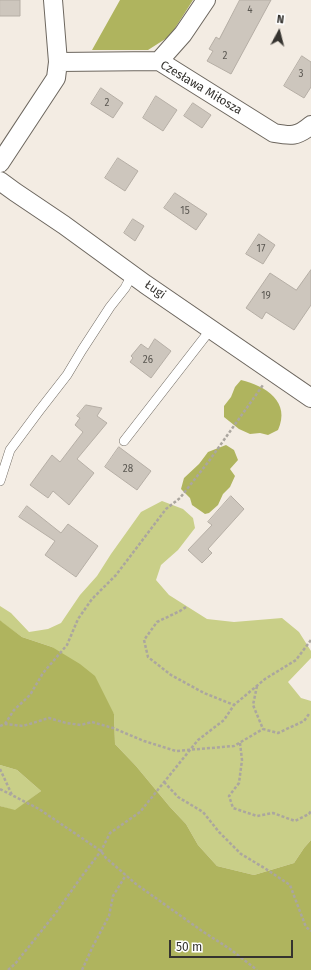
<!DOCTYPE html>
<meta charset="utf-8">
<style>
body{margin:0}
#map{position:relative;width:311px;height:970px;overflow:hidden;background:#f3ece3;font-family:"Fira Sans",sans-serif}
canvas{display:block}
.north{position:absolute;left:259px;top:12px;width:40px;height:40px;-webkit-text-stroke:3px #fff;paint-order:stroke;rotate:7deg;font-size:11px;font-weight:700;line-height:16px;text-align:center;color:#35332f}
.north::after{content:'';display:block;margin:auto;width:14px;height:18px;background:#35332f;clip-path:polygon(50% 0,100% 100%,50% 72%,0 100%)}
.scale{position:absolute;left:169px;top:940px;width:124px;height:18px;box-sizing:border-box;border:2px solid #35332f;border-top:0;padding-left:5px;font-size:12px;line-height:14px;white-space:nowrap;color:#35332f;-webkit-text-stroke:3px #fff;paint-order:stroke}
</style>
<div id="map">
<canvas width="311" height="970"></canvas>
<div class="north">N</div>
<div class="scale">50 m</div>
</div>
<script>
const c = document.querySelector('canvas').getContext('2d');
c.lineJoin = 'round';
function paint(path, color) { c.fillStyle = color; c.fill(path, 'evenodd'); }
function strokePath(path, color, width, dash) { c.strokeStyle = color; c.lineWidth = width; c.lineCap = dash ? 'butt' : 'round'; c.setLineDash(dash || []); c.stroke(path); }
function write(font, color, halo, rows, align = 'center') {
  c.font = font + ' "Fira Sans",sans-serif'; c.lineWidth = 3.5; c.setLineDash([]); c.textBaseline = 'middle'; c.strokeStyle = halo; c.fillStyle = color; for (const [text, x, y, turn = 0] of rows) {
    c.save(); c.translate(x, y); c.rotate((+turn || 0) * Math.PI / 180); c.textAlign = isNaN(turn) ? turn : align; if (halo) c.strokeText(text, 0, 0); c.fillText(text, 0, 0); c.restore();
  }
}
const green = new Path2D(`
 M162,501l21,8 10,9 2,10 -17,22 -17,15 -5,15 13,15 38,24 27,3 48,-4 17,14 12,19v7l-23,24 13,16 10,3v139l-7,8 -10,15 -40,12 -37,-9 -19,-21 -12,-21 -16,-17 -34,-41 -21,-22 -1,-30 -62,-67 -30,-10 -21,-15 -1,-2v-14l11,7 18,19 19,-3 13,-6 19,-28 17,-19 14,-22 30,-42z
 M0,765l17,5 24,21 -26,20 -15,-5z`);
const forest = new Path2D(`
 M120,0h73l-23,36 -22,14h-56z
 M241,380c25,6 50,22 37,50l-10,5 -8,-2 -10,1 -11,-5 -15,-12v-11l7,-9 4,-10z
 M226,445l8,5 4,10 -8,9 5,7 -5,11 -7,7 -5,11 -9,8 -4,1 -13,-9 -2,-7 -9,-9 3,-11 15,-14 9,-12z
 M0,620l2,2 20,15 30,10 28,17 15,12 19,38 1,30 21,22 34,41 16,17 12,21 19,21 37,9 40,-12 10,-15 7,-8v130h-311v-164l15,4 26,-19 -24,-21 -17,-5z`);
const building = new Path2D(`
 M0,0h20v16h-20z
 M240,0h31l-40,74 -24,-13 6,-10 -4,-2 7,-12 3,2z
 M302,56l9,6v25l-7,11 -20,-12z
 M101,88l22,15 -10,15 -22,-14z
 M156,96l21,14 -14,21 -20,-13z
 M193,103l18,12 -9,13 -18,-12z
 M118,158l20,13 -13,20 -20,-13z
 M175,193l32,21 -11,16 -32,-22z
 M133,219l11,7 -9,15 -11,-8z
 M259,234l16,11 -12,19 -17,-10z
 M311,270v35l-17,25 -28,-18 -4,7 -16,-11 24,-35 26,17z
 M155,339l16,12 -20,27 -21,-16 3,-4 -2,-2 10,-12 7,5z
 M86,405l16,3 -5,8 10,7 -30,36 17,14 -25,32 -16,-14 -5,7 -18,-13 22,-30 8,7 23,-30 -8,-7 5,-7 -3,-2z
 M119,447l32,24 -14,19 -32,-23z
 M231,496l13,13 -36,40 4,4 -10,10 -14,-13 24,-25 -4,-3z
 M27,506l34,27 7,-9 30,22 -22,31 -31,-22 10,-14 -36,-24z`);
const path = new Path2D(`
 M186,607l-6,4 -23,11 -13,18 4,17 23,18 33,18 30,12
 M257,686l-4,19 10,24 15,4 26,-12 5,-7
 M5,724l9,-14 16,-15 13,-22 24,-28 11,-26 14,-20 24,-24 50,-66 14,-11 29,-37 54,-76
 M0,726l5,-2 18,2 26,-8 17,5 15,2 11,-3 21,6 31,13 32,10 58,-5 29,-17
 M240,743l2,17 -3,23 -10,13 4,12 24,8 16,-3 22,8 14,-7 2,-3
 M0,769l12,26
 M164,782l14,15 25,15 16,20 22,22 25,15 24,16 9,24 7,18 5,4
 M0,789l39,20 62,42 5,7 30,26 66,47 28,18 27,21
 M8,970l7,-6 40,-50 27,-38 19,-25 9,-18 30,-21 58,-72 26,-20 10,-15 31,-26 31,-19 15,-20
 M82,970l11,-24 16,-30 4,-20 13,-21`);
const service = new Path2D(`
 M124,441l87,-112
 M0,481l10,-31 29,-39 28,-36 15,-25 28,-43 15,-19 7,-13`);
const minor = new Path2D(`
 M159,61l24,-27 23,-34
 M58,62l101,-1 115,72c17,3 23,4 37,-8
 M0,163l56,-85 2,-16 -5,-62
 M0,181l15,11 49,33 81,59 166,114`);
const numberNames = [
 ["4",250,10],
 ["2",225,56],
 ["3",301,74],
 ["2",107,103],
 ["15",185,211],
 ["17",261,249],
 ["19",266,296],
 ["26",148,360],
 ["28",128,469]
];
const streetNames = [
 ["Czesława Miłosza",201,88,31],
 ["Ługi",155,290,35]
];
paint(green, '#c9cf88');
paint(forest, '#afb45e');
paint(building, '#cdc6bd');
strokePath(building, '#b5aea5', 1);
strokePath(service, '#6c665e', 10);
strokePath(minor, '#6c665e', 20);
strokePath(path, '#aba69f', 2.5, [3, 2]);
strokePath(service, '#fff', 9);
strokePath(minor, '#fff', 18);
write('10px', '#5b5852', null, numberNames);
write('12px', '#35332f', '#fff', streetNames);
</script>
